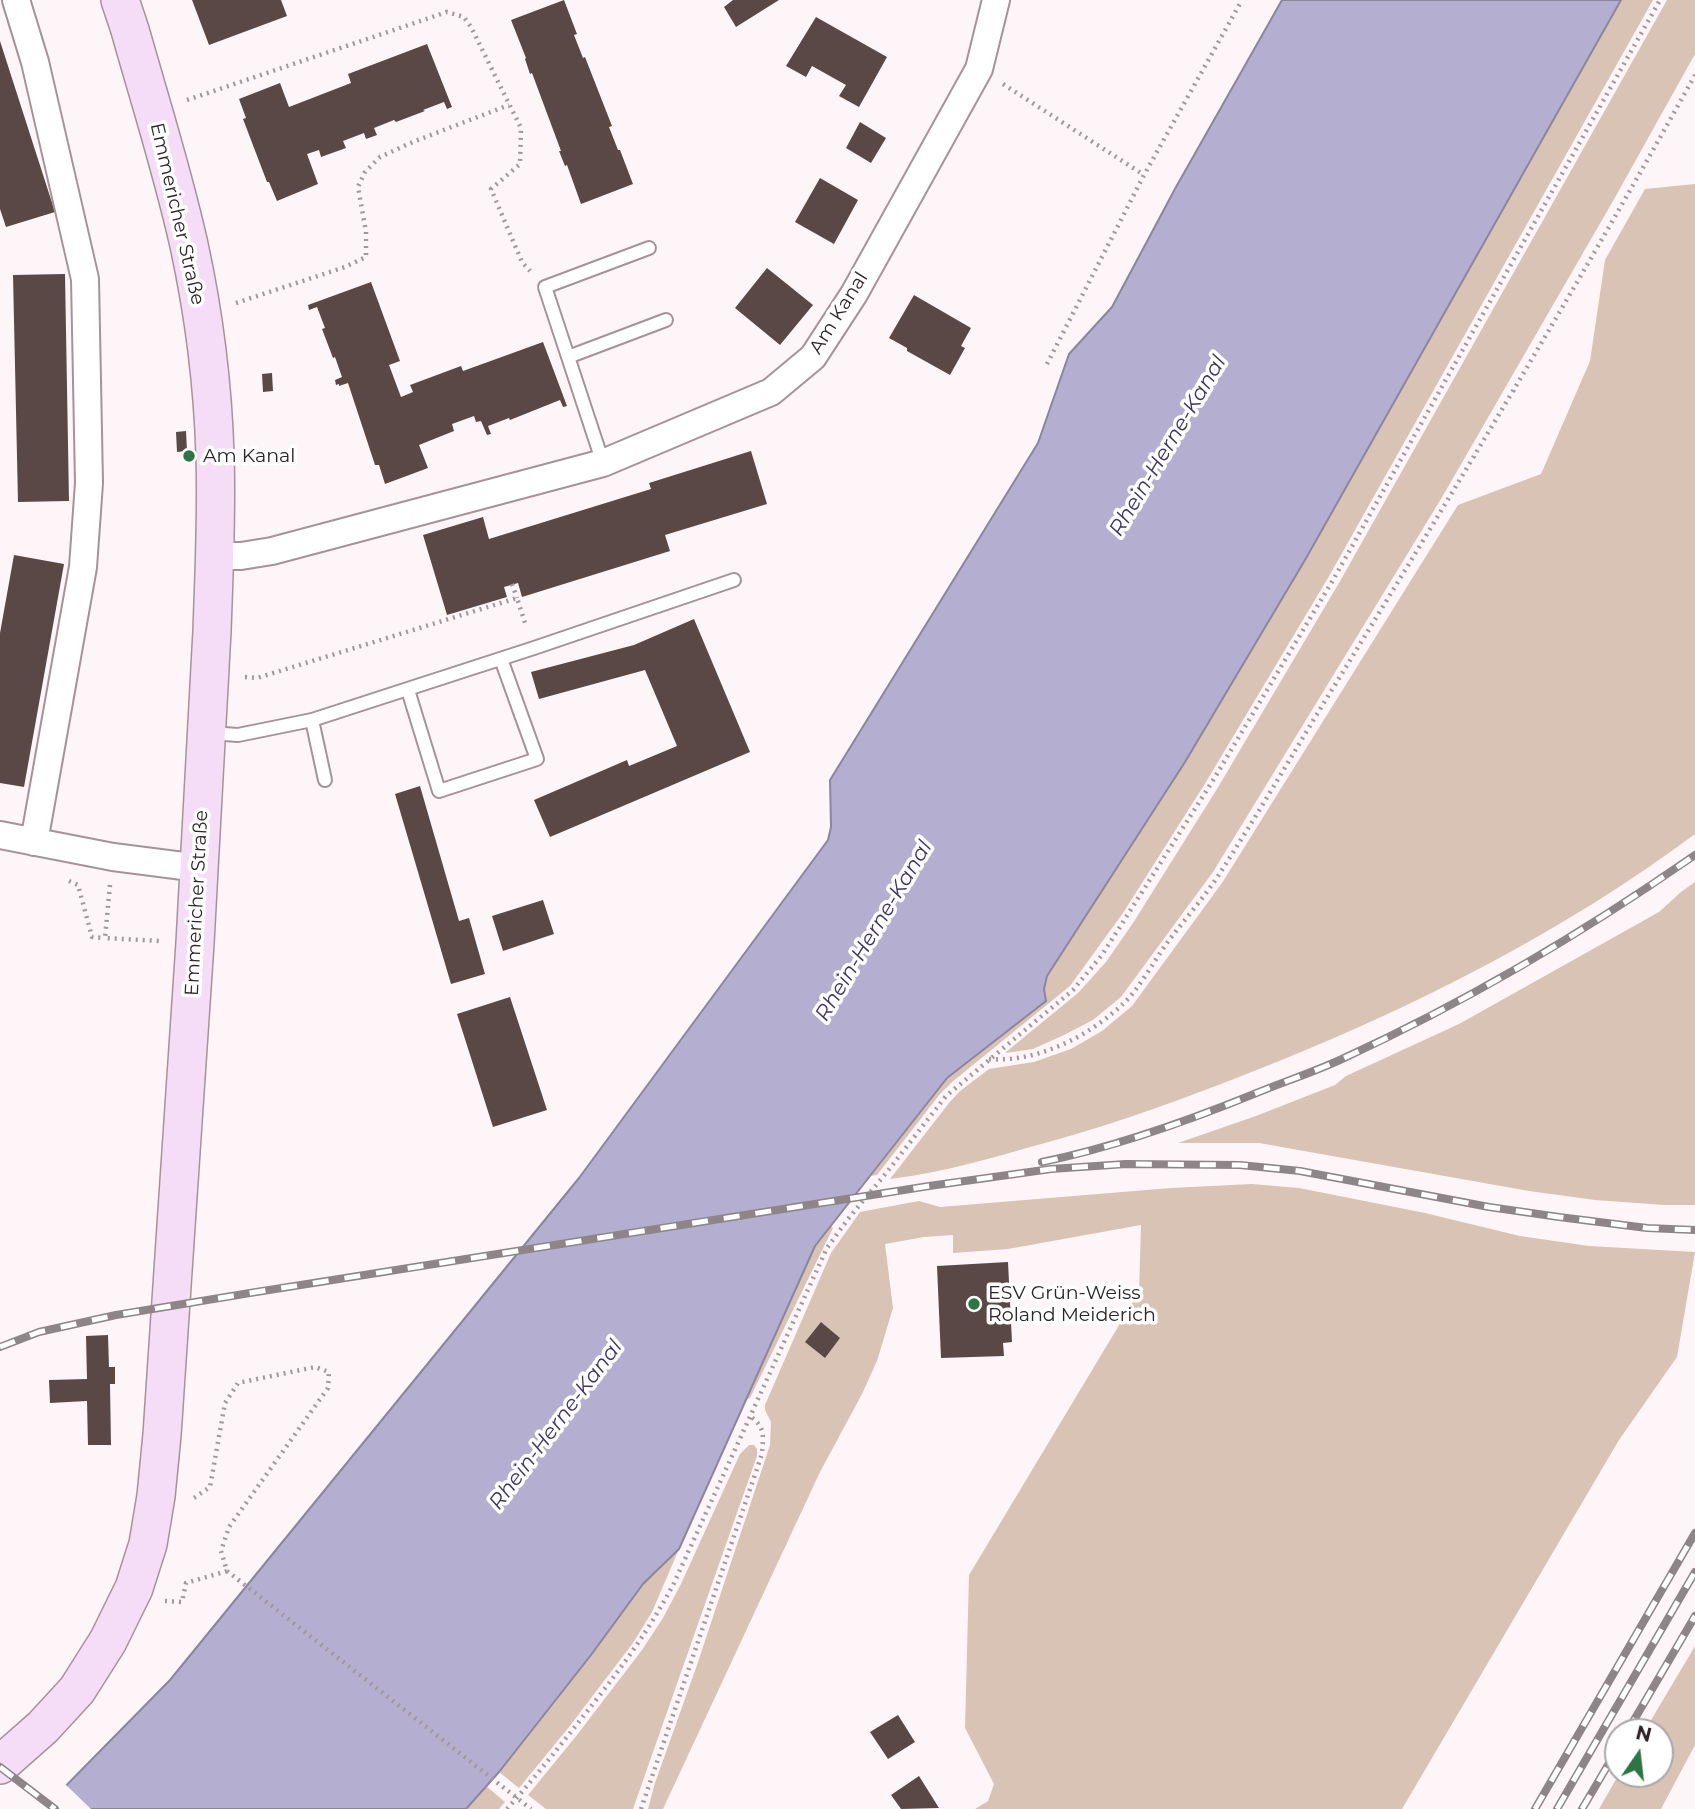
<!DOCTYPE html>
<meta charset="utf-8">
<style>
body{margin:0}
#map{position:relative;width:1695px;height:1809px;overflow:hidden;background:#fef5f8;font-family:Montserrat,sans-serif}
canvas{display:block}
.north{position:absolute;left:1604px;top:1718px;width:70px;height:70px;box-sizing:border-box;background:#fff;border:2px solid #aba7a9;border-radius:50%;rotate:14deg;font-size:19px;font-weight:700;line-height:28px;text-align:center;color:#2c2427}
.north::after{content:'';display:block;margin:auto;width:24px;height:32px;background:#2d7542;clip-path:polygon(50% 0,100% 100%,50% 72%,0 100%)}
</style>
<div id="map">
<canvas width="1695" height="1809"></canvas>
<div class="north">N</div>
</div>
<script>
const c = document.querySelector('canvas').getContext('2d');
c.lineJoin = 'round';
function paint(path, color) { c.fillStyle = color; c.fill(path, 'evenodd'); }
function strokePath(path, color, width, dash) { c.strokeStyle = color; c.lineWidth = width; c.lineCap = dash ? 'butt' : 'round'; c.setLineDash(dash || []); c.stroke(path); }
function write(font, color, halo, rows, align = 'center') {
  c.font = font + ' Montserrat,sans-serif'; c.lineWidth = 7; c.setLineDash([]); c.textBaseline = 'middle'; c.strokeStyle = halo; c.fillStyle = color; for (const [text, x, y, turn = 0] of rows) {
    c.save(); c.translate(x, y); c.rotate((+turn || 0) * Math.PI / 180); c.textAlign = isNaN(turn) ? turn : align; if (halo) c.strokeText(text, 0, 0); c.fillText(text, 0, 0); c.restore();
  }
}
const green = new Path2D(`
 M1621,0h32l-325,578 -122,204 -83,131 -53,73 -118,96 -12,12 -63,81 -6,1 76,-98 99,-77 -2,-12 3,-13 138,-214 120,-202z
 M1667,0h28v54l-82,147 -172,298 -228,373 -92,125 -28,23 -29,15 -31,14 -27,4v-1l72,-59 28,-31 27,-39 84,-134 122,-206z
 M1695,184v650c-133,99 -282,174 -436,235 -70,28 -141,54 -214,74 -51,14 -102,30 -155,36l59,-76 11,-12 29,-22 45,-7 37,-13 31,-18 30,-25 90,-123 236,-378 83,-31 49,-113 15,-101 40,-71z
 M1695,882v323h-31l-69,-5 -66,-9 -270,-48h-81l78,-27 79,-31 11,-9 113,-52 200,-112 22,-20z
 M1252,1184l47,4 126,25 95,23 69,10 106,6 -18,105 -58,83 -217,369h-427l13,-8 6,-17 -29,-56 4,-153 170,-283 2,-67 -133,24 -55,4v-18l-29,2 -39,7 8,64 -16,53 -15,33 -42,78 -157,337h-15l7,-26 42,-118 73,-220 1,-23 -6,-12v-5l66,-152 29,-41 59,-11 21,6 231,-19z
 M831,1226l2,2 -83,170 -3,1 68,-153z
 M749,1445h5l3,4v7l-124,353h-87l-18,-14 49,-60 65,-85 21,-32 18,-34 59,-130z
 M679,1549l-27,63 -19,31 -64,84 -50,61 -20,-16 92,-117 52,-71z
 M1695,1646v99l-34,64h-62l20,-35h41v-42h-16z
 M486,1786l19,16 -6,7h-33z`);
const water = new Path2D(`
 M1282,0h339l-316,560 -120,202 -138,214 -3,13 2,12 -99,77 -132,168 -136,303 -36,35 -52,71 -92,117 -33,37h-423l127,-129 409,-502 249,-338 3,-13 -1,-47 208,-337 31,-89 43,-47 64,-120z`);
const pier = new Path2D(`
 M64,1783l27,26h-51z`);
const building = new Path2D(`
 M192,0h89l6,16 -78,29z
 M564,0l13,34 -3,1 9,23 2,-1 27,69 -3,1 9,23h2l13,34 -52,20 -14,-39 -2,1 -6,-15h2l-29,-78 -2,1 -5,-15 1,-1 -15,-38z
 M733,0h46l-43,27 -12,-20z
 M816,17l71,40 -28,50 -20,-11 7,-11 -34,-19 -6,11 -20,-11z
 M0,41l55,171 -49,15 -6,-18z
 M427,44l25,63 -5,2 -3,-7 -21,8 2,1 -29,11 -2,-2 -20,8 3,7 -11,4 -2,-6 -21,8 3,7 -25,9 -2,-7 -12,4 11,30 -41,17 -8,-19h-2l-24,-63 3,-1 -7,-19 41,-16 9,24 62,-24 -3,-9z
 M860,122l26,16 -15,25 -25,-15z
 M820,178l38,22 -24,44 -39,-22z
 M767,268l46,37 -33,40 -45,-37z
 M65,274l4,227 -51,1 -5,-227z
 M371,282l29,79 -11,4 12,32 12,-5 -3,-7 51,-19 2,5 80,-29 24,64 -4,1 -3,-7 -50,20 -1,-2 -21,8 3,8 -4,1 -6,-14 -5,1 -2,-6 -22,8 2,7 -35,14 9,23 -43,16 -6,-19h-4l-27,-82 -9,3v-2l-3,1 -1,-5 7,-3 -7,-20 -2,1 -11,-29 3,-1 -8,-21 -8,3 -1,-5z
 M914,295l57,33 -10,18 4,2 -15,27 -43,-24v-3l-18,-10z
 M272,373l1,18 -10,1 -1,-18z
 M186,431l1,20 -10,1 -1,-20z
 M751,451l16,53 -102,31 5,16 -148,46 -4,-14 -14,4 3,10 -60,18 -24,-80 60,-18 6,22 162,-50 -2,-6z
 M14,555l50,9 -40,223 -24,-4v-150z
 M694,619l56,133 -200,85 -16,-37 93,-40 2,6 48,-20 -32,-76 -106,29 -8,-27 103,-27z
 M420,786l39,135 10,-3 16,56 -34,10 -56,-190z
 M543,900l11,34 -51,17 -11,-35z
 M510,997l37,113 -54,17 -36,-113z
 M1008,1262l4,80 -9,1 1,13 -63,2 -4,-92z
 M821,1322l19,16 -15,20 -20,-16z
 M108,1335l1,32h6v17h-5l1,61h-23l-1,-44 -37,2 -1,-23 38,-1 -1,-43z
 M898,1715l17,27 -27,17 -18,-27z
 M919,1776l20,32 -38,1 -10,-14z`);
const path = new Path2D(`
 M1003,84l141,91
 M187,100l260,-88 17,5 7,10 50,101 -1,36 -29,25 31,73 8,9
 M236,303l109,-36 21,-10v-25l-8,-45 7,-15 15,-15 35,-16 94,-36
 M1047,364l97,-189 98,-175
 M512,584l5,14
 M245,677l12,1 260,-80 9,28
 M69,881l9,4 14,52 13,1
 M110,885l-5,53 54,3
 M989,1059c48,4 100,-23 134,-55 16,-15 31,-43 44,-61 17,-23 37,-45 53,-70 32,-50 63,-102 94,-154 131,-213 260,-426 381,-644
 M165,1601l17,1 4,-19 41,-12 -6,-20 8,-24 99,-139 1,-16 -14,-5 -77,16 -13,20 -15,84 -19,13
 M507,1809c31,-35 60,-72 89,-109 31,-40 55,-73 78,-117l153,-335 21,-29 39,-47 59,-76 127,-106 29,-35 110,-173 121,-202 327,-580
 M641,1809l121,-355c1,-18 4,-26 -12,-38`);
const service = new Path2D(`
 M568,357l98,-37
 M603,463l-58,-176 104,-39
 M408,690l31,101 98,-32 -36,-100
 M312,720l13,60
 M209,733l29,2 74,-15 222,-72 200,-68`);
const minor = new Path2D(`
 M16,0l19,62 50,217 4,204 -6,84 -49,275
 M215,556h26l31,-5 331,-88 168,-71 42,-35 41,-63 125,-225 17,-69
 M0,835l113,22 86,11`);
const secondary = new Path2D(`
 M0,1765l43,-38 34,-37 31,-49 26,-53 14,-44 8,-48 6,-61 33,-492 17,-312c2,-58 5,-117 3,-175 -2,-70 -11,-142 -26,-211 -16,-72 -39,-144 -59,-215l-10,-30`);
const rail = new Path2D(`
 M1042,1162c73,-15 143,-40 212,-68 29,-12 60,-22 88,-35 124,-57 241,-126 353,-204
 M0,1347l39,-15 77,-17 134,-22 679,-107 122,-17 75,-5 114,1 60,6 189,36 70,10 88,11 48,2
 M1627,1732l68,-116
 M0,1767l55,42
 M1535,1809l160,-276
 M1557,1809l138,-237
 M1582,1809l36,-61`);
const pathBridge = new Path2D(`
 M227,1571l304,238`);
const markers = [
 [189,456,7,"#2d7542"],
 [974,1304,7,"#2d7542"]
];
const streetNames = [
 ["Emmericher Straße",177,214,77],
 ["Am Kanal",839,313,-58],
 ["Emmericher Straße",197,903,-87]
];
const poiNames = [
 ["Am Kanal",203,456],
 ["ESV Grün-Weiss",988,1293],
 ["Roland Meiderich",988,1315]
];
const waterNames = [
 ["Rhein-Herne-Kanal",1168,446,-59],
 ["Rhein-Herne-Kanal",874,931,-59],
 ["Rhein-Herne-Kanal",556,1425,-53]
];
paint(green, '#d8c3b4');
paint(water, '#b4aed1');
strokePath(water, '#8b859e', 2);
paint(pier, '#fef5f8');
paint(building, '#5a4846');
strokePath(service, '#a69299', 16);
strokePath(minor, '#a69299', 30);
strokePath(secondary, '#a69299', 40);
strokePath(path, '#a1989b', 4.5, [2, 5]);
strokePath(service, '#fff', 12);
strokePath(minor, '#fff', 26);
strokePath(secondary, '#f5ddf7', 37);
strokePath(rail, '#8e8588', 8);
strokePath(rail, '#fff', 5, [16]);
strokePath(pathBridge, '#a1989b', 4.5, [2, 5]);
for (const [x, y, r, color] of markers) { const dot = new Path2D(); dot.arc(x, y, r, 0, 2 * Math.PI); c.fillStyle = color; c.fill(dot); strokePath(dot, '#fff', 2.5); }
write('19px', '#2c2427', '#fff', streetNames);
write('19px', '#2c2427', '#fff', poiNames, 'left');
write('italic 21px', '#3f3462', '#fff', waterNames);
</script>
